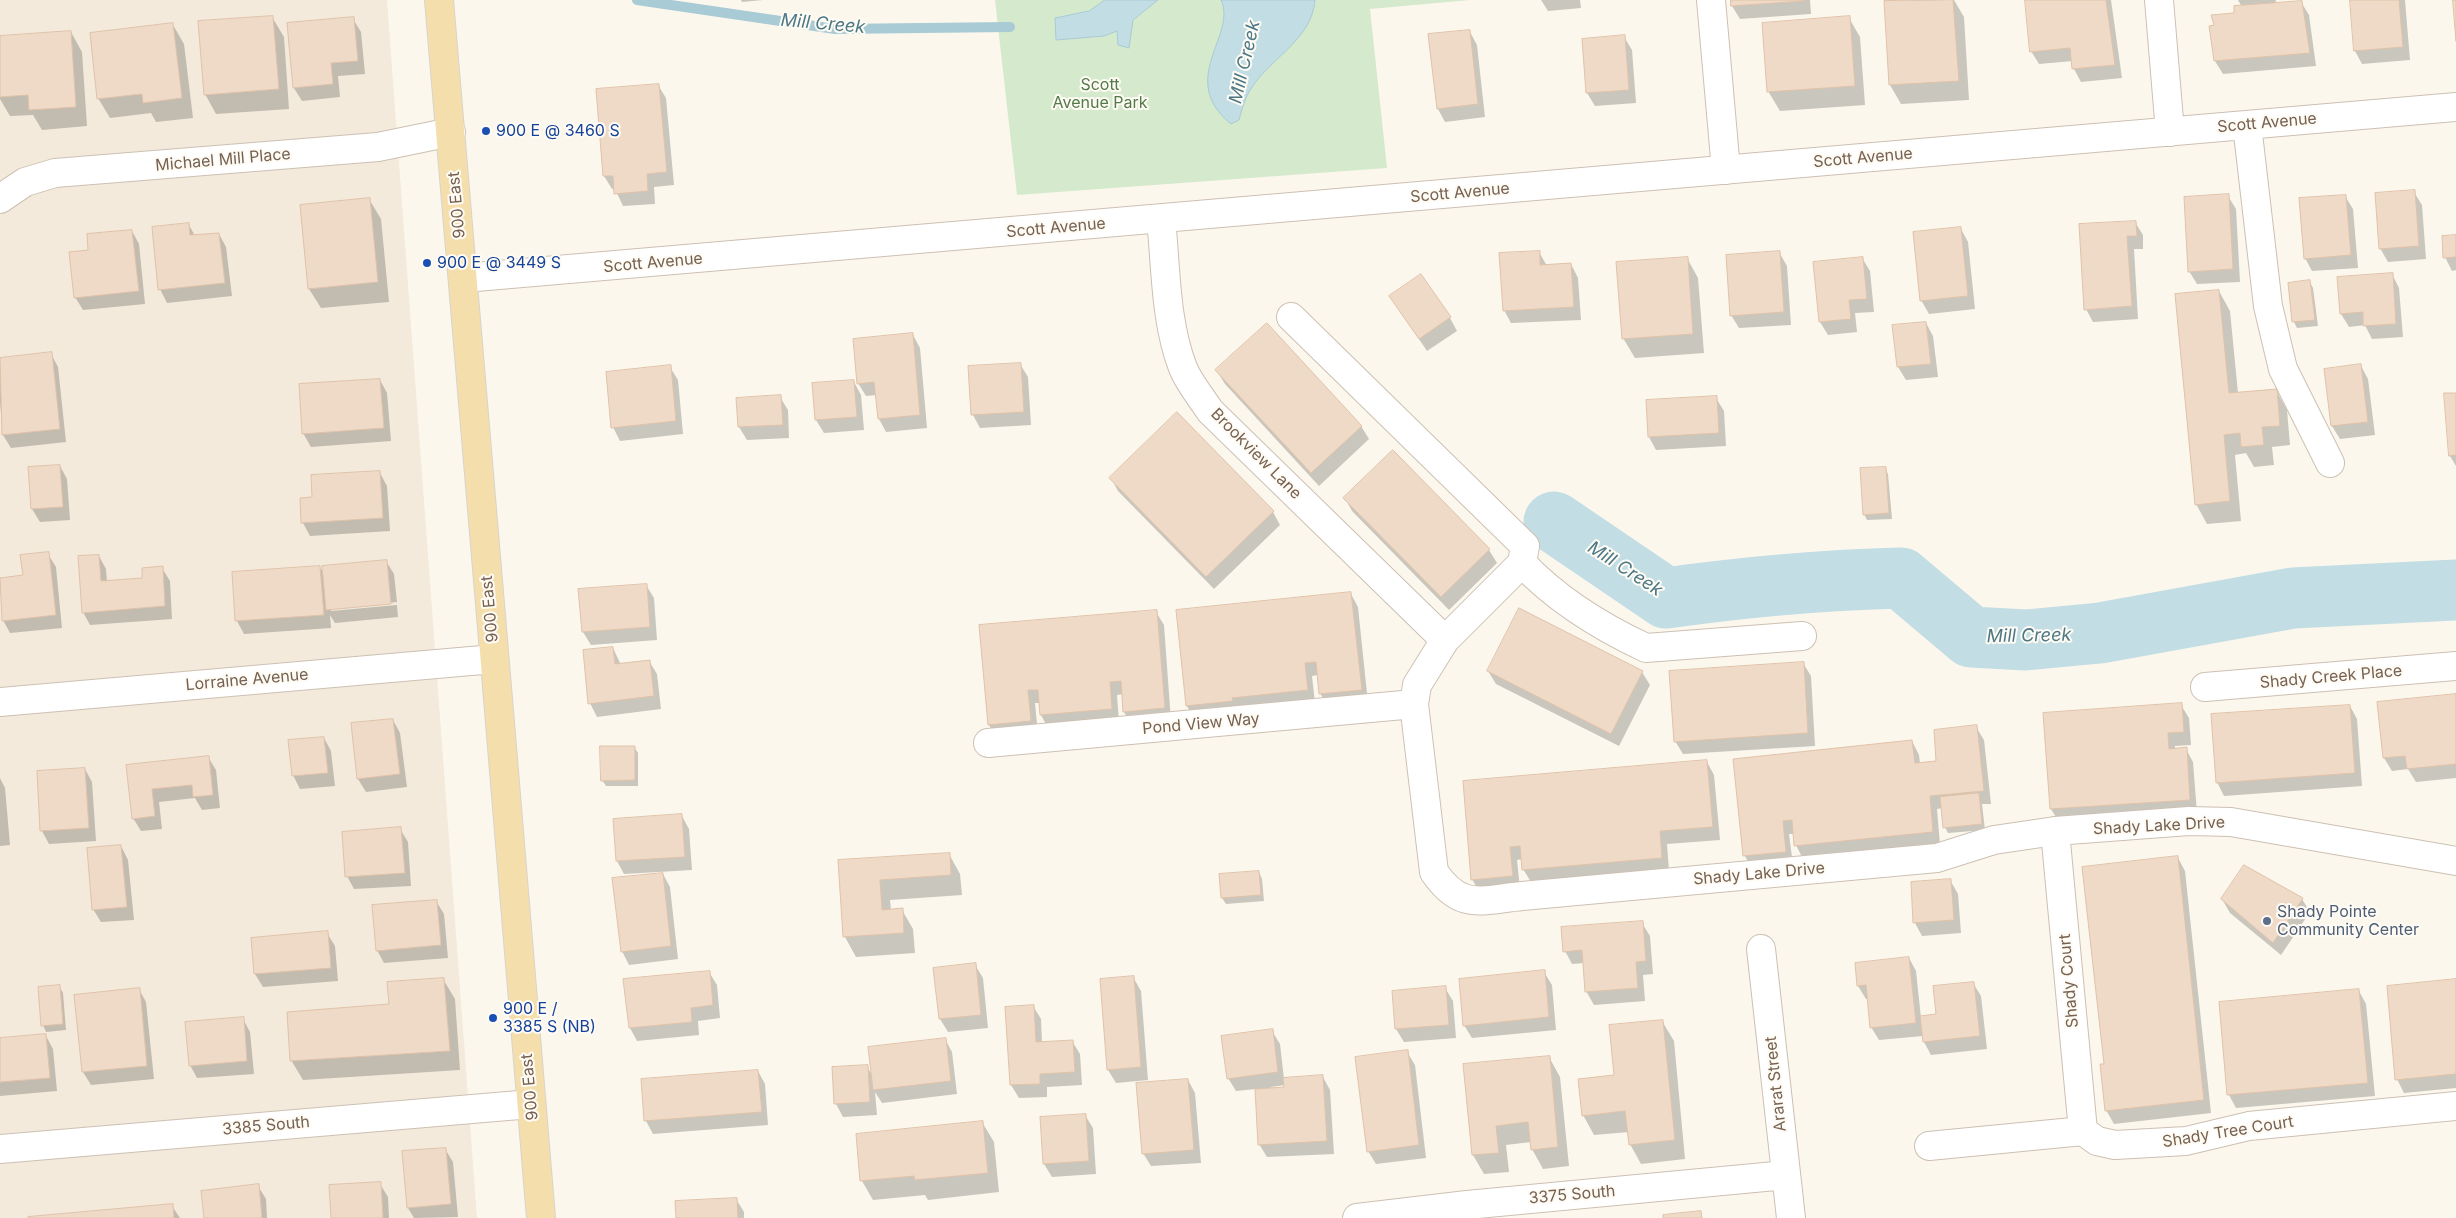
<!DOCTYPE html>
<style>
body{margin:0}
canvas{display:block;background:#fbf7ed}
</style>
<canvas width="2456" height="1218"></canvas>
<script>
const c = document.querySelector('canvas').getContext('2d');
c.lineJoin = 'round';
function paint(path, color) { c.fillStyle = color; c.fill(path, 'evenodd'); }
function strokePath(path, color, width, dash) { c.strokeStyle = color; c.lineWidth = width; c.lineCap = dash ? 'butt' : 'round'; c.setLineDash(dash || []); c.stroke(path); }
function write(font, color, halo, rows, align = 'center') {
  c.font = font + ' Inter,sans-serif'; c.lineWidth = 4; c.setLineDash([]); c.textBaseline = 'middle'; c.strokeStyle = halo; c.fillStyle = color; for (const [text, x, y, turn = 0] of rows) {
    c.save(); c.translate(x, y); c.rotate((+turn || 0) * Math.PI / 180); c.textAlign = isNaN(turn) ? turn : align; if (halo) c.strokeText(text, 0, 0); c.fillText(text, 0, 0); c.restore();
  }
}
const residential = new Path2D(`
 M0,0h387l90,1218h-477z`);
const green = new Path2D(`
 M995,0h475l-100,9 17,159 -370,27z`);
const water = new Path2D(`
 M1105,0h53l-25,20 -4,28 -11,-3 -1,-14 -13,5 -48,4 -1,-22 34,-7z
 M1221,0h94c-3,39 -43,57 -63,87 -7,10 -10,22 -13,33l-8,4c-55,-45 7,-89 -10,-124z`);
const shadow = new Path2D(`
 M741,0h22l-21,2z
 M1541,0h39l1,8 -33,3z
 M1732,0h78l1,14 -71,5 -8,-13z
 M1918,0h36l10,17 5,83 -68,4 -11,-19 -5,-83z
 M2026,0h85l11,78 -41,4 -7,-13 -1,-8 -34,3 -8,-13z
 M2238,0h38l-1,4 26,-2 8,13 7,51 -93,8 -8,-13v-35l20,-11 7,-8z
 M2351,0h54l5,60 -48,4 -7,-13z
 M272,17l12,20 5,72 -73,5 -11,-20z
 M1849,18l11,19 5,68 -85,6 -12,-20z
 M353,19l8,13 4,42 -27,2 2,21 -38,4 -8,-13z
 M173,25l11,19 9,74 -37,4 -5,-9 -41,5 -12,-20z
 M71,32l11,20 5,74 -45,4 -9,-15 -23,1 -10,-17v-62z
 M1470,32l7,13 8,72 -40,5 -7,-13z
 M1624,37l8,13 4,53 -41,3 -8,-13 -4,-53z
 M658,85l8,13 8,87 -20,2 1,17 -32,2 -8,-17h-3l-8,-13 -7,-86z
 M2414,192l8,13 4,54 -38,3 -8,-14z
 M2228,196l8,13 4,73 -43,2 -8,-13z
 M2345,196l8,13 5,59 -46,3 -7,-13z
 M369,199l12,20 8,83 -68,6 -12,-19z
 M2135,222l8,13v14h-9l4,70 -45,3 -7,-13 -6,-83z
 M189,225l6,11 24,-2 7,13 6,49 -65,7 -7,-14z
 M1961,229l7,13 7,67 -46,5 -8,-14z
 M132,231l7,13 6,60 -62,6 -8,-13 15,-46z
 M2456,236v34l-4,1 -7,-14z
 M1539,252l8,14 24,-2 7,14 3,42 -70,3 -7,-13z
 M1779,252l8,14 4,59 -52,3 -8,-13z
 M1687,258l11,20 6,75 -69,5 -12,-20z
 M1862,258l8,13 4,41 -19,1 2,19 -29,3 -8,-13z
 M2392,274l7,14 4,49 -31,2 -7,-14 -16,2 -8,-13z
 M2310,282l3,6 5,38 -21,2 -3,-6z
 M2219,291l11,20 8,82 38,-3 11,20 3,35 -18,2 2,18 -20,2 -8,-14 -11,2 6,66 -34,3 -11,-20z
 M1390,296l60,22 7,13 -30,20z
 M1926,323l7,13 5,41 -32,3 -8,-13 -4,-41z
 M913,335l7,13 7,80 -41,4 -7,-13 -2,-24 -11,1 -8,-13z
 M51,354l7,13 8,75 -55,6 -8,-13 -3,-33v-43z
 M1020,364l8,13 3,48 -51,3 -7,-13z
 M2361,366l7,13 7,56 -35,4 -8,-13z
 M670,367l8,13 5,54 -63,7 -7,-14z
 M1217,371l144,55 8,13 -50,47 -94,-102z
 M380,380l7,13 4,48 -80,6 -8,-14z
 M854,382l7,13 3,35 -40,3 -8,-13z
 M2456,394v72l-6,-10z
 M780,397l8,13 1,28 -42,2 -8,-13 -2,-28z
 M1716,398l8,13 2,35 -70,4 -7,-13z
 M1392,451l97,99 8,13 -48,47 -97,-99 -7,-13z
 M60,466l7,13 3,41 -30,2 -8,-13z
 M1885,468l3,6 4,45 -25,1 -3,-6z
 M380,473l7,13 3,45 -80,5 -7,-13 10,-25z
 M1111,478l162,34 7,13 -66,64 -96,-98z
 M48,554l8,13 6,61 -52,5 -7,-13 -3,-41 24,-3z
 M99,556l7,13 1,13 36,-3 19,-11 8,13 2,38 -82,6 -7,-13z
 M386,561l8,13 3,28 -66,7v2l66,-6 1,12 -63,6 -5,-8 1,13 -87,6 -7,-13 83,-54 4,7z
 M646,585l8,13 3,42 -66,5 -8,-13 -3,-42z
 M1351,594l7,13 10,96 -40,4 -8,-14 -2,-18 -6,1 3,27 -121,16 -7,-13z
 M1520,610l122,62 8,13 -31,61 -123,-62 -8,-13z
 M1156,612l8,13 7,96 -39,4 -8,-13 -1,-18 -6,1 2,27 -71,6 -7,-13 -1,-12h-5l3,31 -41,4 -8,-13 -8,-99z
 M613,648l8,17 28,-4 8,13 4,35 -64,8 -7,-14z
 M1803,663l8,13 4,70 -132,8 -8,-13z
 M2456,695v83l-40,4 -8,-13 -16,2 -8,-13z
 M2181,705l8,13 2,27 -16,1v4l11,-1 7,13 4,51 -138,9 -8,-13z
 M2350,706l7,13 5,67 -138,10 -7,-14z
 M393,720l7,13 7,54 -41,5 -8,-13z
 M1976,727l8,13 7,64h-9l3,26 -37,3 -3,-6 -2,-19 -6,1 3,36 -137,14 -7,-14 -2,-11h-5l4,31 -41,4 -7,-13 -11,-96 178,-19 7,14 1,9 18,-2z
 M324,738l7,13 4,35 -35,3 -7,-14z
 M634,747l4,6v33h-32l-4,-6z
 M208,757l8,13 4,38 -18,2 -7,-12 -36,4 3,27 -21,2 -8,-13 -5,-52z
 M1707,762l7,13 6,65 -53,4 2,27 -138,11 -8,-13 -1,-10 -5,1 3,29 -40,4 -8,-14 -8,-97z
 M85,769l7,13 4,59 -47,3 -7,-13z
 M0,778l5,10 5,57 -10,1z
 M682,816l7,13 3,41 -68,4 -7,-13z
 M400,829l8,13 3,44 -57,3 -7,-13z
 M121,846l7,14 6,60 -33,2 -8,-13z
 M949,854l11,20 2,21 -72,5 1,10h11l11,19 2,24 -59,4 -11,-20 -6,-76z
 M2178,858l7,13 26,242 -97,11 -8,-14v-45z
 M2245,867l57,32 8,13 -29,43 -51,-42 -8,-14z
 M1259,872l3,7 2,22 -38,3 -4,-6z
 M663,874l7,13 8,72 -49,6 -7,-14z
 M1950,880l8,14 3,39 -39,3 -7,-13 -3,-40z
 M436,901l8,13 4,44 -64,5 -7,-13z
 M1642,923l8,13 3,38 -10,1 2,26 -51,4 -8,-14 -2,-28 -12,1 -7,-13z
 M327,933l8,13 3,35 -75,6 -8,-13 -3,-35z
 M1909,958l7,13 5,47 16,-2 36,-33 8,13 6,53 -56,6 -7,-13 -1,-6 -44,4 -8,-13 -2,-28h-3l-8,-13z
 M975,965l8,13 5,50 -40,4 -8,-13 -5,-50z
 M709,972l8,13 3,33 -22,3 1,14 -62,6 -7,-13 -5,-47z
 M1544,972l8,13 4,45 -84,8 -8,-13z
 M1133,977l8,14 7,89 -32,3 -8,-13z
 M443,979l12,20 5,71 -157,10 -12,-20 99,-54z
 M2456,981v107l-52,5 -7,-14z
 M59,986l4,7 3,37 -20,2 -3,-7z
 M1445,988l8,13 3,37 -52,4 -8,-13 -3,-37z
 M139,989l7,13 8,77 -63,6 -8,-13z
 M2359,991l7,13 9,92 -139,12 -7,-13z
 M1033,1006l8,13 1,24 30,-2 8,13 2,31 -35,2v10l-28,1 -8,-13z
 M243,1019l7,13 4,42 -57,4 -7,-13z
 M1662,1021l12,20 11,118 -44,5 -11,-20 -1,-12 -35,3 -11,-20z
 M1272,1031l8,13 4,35 39,-2 7,13 4,64 -67,3 -8,-13 -3,-55 -20,2 -8,-13zM1285,1085v3l-14,1v-2z
 M46,1036l7,13 4,42 -57,5v-57z
 M945,1039l7,13 5,42 -75,9 -7,-11 2,23 -34,2 -7,-13 31,-37 6,9z
 M1407,1052l8,13 11,93 -50,6 -8,-13z
 M1549,1057l11,20 9,89 -26,3 -11,-20 -1,-7 -25,3 3,27 -25,2 -11,-19z
 M758,1071l7,13 3,41 -115,9 -7,-13z
 M1188,1080l7,13 6,70 -50,3 -8,-13z
 M1085,1115l8,13 3,46 -44,3 -8,-13z
 M982,1122l12,20 5,50 -71,8 -3,-5 -52,5 -11,-19z
 M445,1149l8,13 5,55 -44,1 -6,-10 -4,-55z
 M380,1184l8,13 1,21h-57z
 M258,1186l8,13 1,19h-62z
 M736,1199l8,13v6h-67z
 M172,1206l8,12h-150z`);
const stream = new Path2D(`
 M637,0l198,29 175,-2`);
const river = new Path2D(`
 M1554,522l112,76c79,-11 156,-18 235,-20l70,59 55,3 74,-7 193,-35 163,-8`);
const building = new Path2D(`
 M1731,0h73v1l-73,5z
 M1953,0l6,81 -70,4 -5,-84z
 M2025,0h81l9,65 -43,4 -2,-21 -40,4z
 M2350,0h49l4,47 -49,4z
 M2453,0h3v41z
 M2302,1l8,52 -96,8 -5,-35 5,-1 -3,-10 23,-2v-7z
 M273,16l6,73 -75,6 -6,-74z
 M1850,16l5,70 -88,6 -5,-69z
 M354,17l4,44 -27,2 2,21 -40,4 -6,-65z
 M173,23l9,75 -39,5 -1,-9 -45,5 -7,-66z
 M1470,30l8,74 -41,5 -9,-75z
 M71,31l5,76 -47,3 -1,-15 -28,2v-61z
 M1625,35l4,55 -43,3 -4,-54z
 M659,84l8,88 -20,2 1,17 -34,3 -1,-18h-10l-7,-87z
 M2415,190l4,56 -40,3 -4,-56z
 M2229,194l4,75 -45,3 -4,-75z
 M2346,195l5,60 -47,4 -5,-61z
 M370,198l8,84 -70,7 -8,-84z
 M2136,221l1,15h-10l5,70 -48,4 -5,-86z
 M189,223l1,12 29,-2 6,50 -67,7 -6,-63z
 M1961,227l7,69 -48,5 -7,-69z
 M132,230l7,61 -65,7 -5,-46 19,-2 -1,-16z
 M2456,235v22l-13,1 -1,-22z
 M1540,251v14l31,-2 3,44 -71,4 -4,-58z
 M1780,251l4,61 -54,4 -4,-61z
 M1688,257l5,77 -71,5 -6,-77z
 M1863,257l4,42 -18,1 2,19 -32,3 -6,-60z
 M2393,273l3,51 -33,2v-14l-23,2 -3,-37z
 M1421,274l30,43 -32,22 -30,-43z
 M2310,280l5,40 -23,2 -4,-39z
 M2219,290l10,103 48,-4 3,37 -18,1 2,18 -23,2 -1,-14 -16,2 6,66 -35,4 -20,-211z
 M1926,322l5,42 -34,3 -5,-42z
 M1267,323l95,103 -51,47 -96,-103z
 M913,333l7,82 -42,4 -4,-37 -17,2 -4,-45z
 M52,352l8,77 -58,6 -2,-77z
 M1021,363l3,49 -53,3 -3,-49z
 M2361,364l7,58 -37,4 -7,-57z
 M671,365l5,56 -65,7 -5,-56z
 M380,379l4,49 -82,6 -3,-50z
 M854,380l3,37 -42,3 -3,-37z
 M2444,393h12v62l-7,1z
 M781,395l2,30 -45,2 -2,-29z
 M1717,396l2,37 -71,4 -2,-37z
 M1177,412l97,99 -68,66 -97,-99z
 M1393,450l97,99 -49,48 -98,-99z
 M60,465l3,42 -32,2 -3,-42z
 M1886,467l3,46 -26,2 -3,-47z
 M380,471l3,47 -82,5 -1,-25 12,-1 -1,-22z
 M49,552l7,63 -54,6 -2,-43 23,-3 -3,-20z
 M99,555l2,26 41,-3v-10l21,-2 2,40 -83,7 -4,-57z
 M387,560l4,44 -65,6 -4,-44z
 M320,566l4,49 -89,6 -3,-49z
 M647,584l3,43 -68,5 -4,-43z
 M1351,592l11,98 -43,4 -3,-32 -11,1 3,27 -76,8 1,3 -47,5 -10,-96z
 M1519,608l124,63 -32,63 -124,-63z
 M1157,610l8,98 -42,4 -2,-31 -11,1 2,27 -72,6 -2,-25h-10l3,31 -43,4 -9,-100z
 M613,647l2,17 35,-4 4,36 -66,8 -5,-54z
 M1804,662l4,71 -134,9 -5,-71z
 M2456,694v70l-49,5 -2,-13 -22,2 -6,-56z
 M2182,703l2,29 -16,1 1,16 18,-2 3,53 -140,9 -7,-96z
 M2350,705l5,68 -139,10 -5,-69z
 M393,719l7,55 -43,5 -6,-56z
 M1977,725l7,66 -54,5 3,36 -139,14 -2,-26 -9,1 3,31 -43,4 -10,-97 179,-19 3,23 21,-2 -2,-31z
 M324,737l4,36 -36,3 -4,-36z
 M600,746h35v34l-34,1z
 M209,756l4,39 -20,2 -1,-12 -40,4 3,27 -23,3 -6,-54z
 M1707,760l6,67 -53,4 2,27 -140,12 -2,-24 -10,1 3,29 -42,4 -8,-99z
 M85,768l4,60 -49,3 -3,-60z
 M1979,793l3,31 -39,4 -3,-31z
 M682,814l3,43 -69,4 -3,-42z
 M401,827l4,46 -60,4 -3,-45z
 M121,845l6,62 -35,3 -5,-62z
 M950,853l1,22 -71,5 2,30 21,-2 1,25 -61,4 -5,-77z
 M2178,856l26,244 -99,11 -5,-47h4l-22,-197z
 M2244,865l59,33 -30,45 -52,-44z
 M1259,871l2,24 -40,3 -2,-24z
 M663,873l8,73 -50,6 -9,-74z
 M1951,879l3,41 -41,3 -2,-41z
 M437,900l4,45 -65,6 -4,-46z
 M1643,921l3,40 -10,1 2,26 -53,4 -3,-42 -19,2 -2,-25z
 M328,931l3,37 -77,6 -3,-36z
 M1909,957l7,66 -46,5 -4,-43 -9,1 -2,-23z
 M976,963l5,52 -42,4 -6,-51z
 M1545,970l4,47 -86,9 -4,-47z
 M710,971l3,34 -22,3 1,14 -63,6 -6,-49z
 M1134,976l7,91 -34,3 -7,-91z
 M444,978l6,73 -160,10 -3,-49 102,-8 -2,-22z
 M2456,979v95l-61,6 -8,-94z
 M1974,982l6,54 -57,6 -3,-26 16,-2 -3,-28z
 M60,985l3,39 -22,2 -3,-39z
 M1446,986l3,39 -54,4 -3,-38z
 M140,988l7,78 -65,6 -8,-77z
 M2359,989l9,94 -141,12 -8,-93z
 M1034,1005l2,37 37,-2 2,32 -35,2v10l-30,1 -5,-78z
 M244,1017l3,44 -58,5 -4,-44z
 M1663,1020l12,120 -46,5 -4,-34 -43,5 -4,-37 36,-4 -5,-50z
 M1273,1029l5,43 -51,7 -6,-43z
 M46,1034l4,44 -50,4v-44z
 M946,1038l5,43 -78,9 -5,-43z
 M1408,1050l11,95 -52,7 -12,-95z
 M1550,1056l8,91 -27,3 -3,-28 -32,4 3,27 -27,2 -9,-91z
 M868,1065l2,37 -36,2 -2,-37z
 M758,1070l4,42 -118,9 -3,-42z
 M1323,1075l4,66 -69,4 -3,-56 29,-2 -1,-9z
 M1188,1079l6,71 -52,4 -6,-71z
 M1086,1114l3,47 -46,3 -3,-47z
 M983,1121l5,52 -73,7 -1,-4 -54,5 -4,-47z
 M446,1148l5,56 -44,4 -5,-57z
 M381,1182l2,36h-52l-2,-33z
 M259,1184l3,34h-58l-3,-27z
 M737,1198l1,20h-62l-1,-17z
 M173,1204l1,14h-146v-1z
 M1701,1211l1,7h-39v-3z`);
const minor = new Path2D(`
 M1711,0l15,170
 M2159,0l11,132
 M2247,125l21,181 15,63 47,94
 M0,199l25,-17 30,-9 323,-26 73,-15
 M1161,219c5,48 4,103 22,149 6,15 18,29 27,43l235,229
 M464,278l1992,-171
 M1291,317l234,229 -3,17 -77,77 -28,45 -3,19 20,168c27,39 46,28 88,24l415,-38 57,-18 61,-9 134,-10 42,1 225,39
 M1522,563c34,36 79,64 124,85l156,-12
 M2205,687l251,-21
 M0,702l494,-43
 M988,743l426,-39
 M2055,831l28,300
 M1761,949l30,269
 M1929,1146l154,-15 14,10 18,4 71,-4 63,-15 207,-20
 M0,1149l531,-45
 M1357,1218l110,-13 319,-30`);
const major = new Path2D(`
 M439,0c37,406 67,812 102,1218`);
const markers = [
 [486,131,5,"#1a4fb4"],
 [427,263,5,"#1a4fb4"],
 [2267,921,5,"#5c6f8a"],
 [493,1018,5,"#1a4fb4"]
];
const parkNames = [
 ["Scott",1100,85],
 ["Avenue Park",1100,103]
];
const streetNames = [
 ["Scott Avenue",2267,123,-5],
 ["Scott Avenue",1863,158,-5],
 ["Michael Mill Place",223,160,-5],
 ["Scott Avenue",1460,193,-5],
 ["900 East",457,205,-95],
 ["Scott Avenue",1056,228,-5],
 ["Scott Avenue",653,263,-5],
 ["Brookview Lane",1256,454,45],
 ["900 East",490,609,-95],
 ["Shady Creek Place",2331,677,-5],
 ["Lorraine Avenue",247,680,-5],
 ["Pond View Way",1201,724,-5],
 ["Shady Lake Drive",2159,826,-3],
 ["Shady Lake Drive",1759,874,-5],
 ["Shady Court",2069,981,-95],
 ["Ararat Street",1776,1084,-96],
 ["900 East",530,1087,-95],
 ["3385 South",266,1126,-5],
 ["Shady Tree Court",2228,1132,-9],
 ["3375 South",1572,1195,-5]
];
const transitNames = [
 ["900 E @ 3460 S",496,131],
 ["900 E @ 3449 S",437,263],
 ["900 E /",503,1009],
 ["3385 S (NB)",503,1027]
];
const serviceNames = [
 ["Shady Pointe",2277,912],
 ["Community Center",2277,930]
];
const waterNames = [
 ["Mill Creek",823,24,5],
 ["Mill Creek",1245,62,-77],
 ["Mill Creek",1625,569,33],
 ["Mill Creek",2029,636,-1]
];
paint(residential, '#f3eadc');
paint(green, '#d5e9cc');
paint(water, '#c2dde4');
strokePath(water, '#a9cbd5', 1);
paint(shadow, '#0003');
strokePath(stream, '#a9cbd5', 10);
strokePath(river, '#c2dde4', 61);
paint(building, '#efdac7');
strokePath(building, '#e0c2a8', 1);
strokePath(minor, '#cdc0b3', 30);
strokePath(major, '#d9d3ce', 30);
strokePath(minor, '#fff', 28);
strokePath(major, '#f4dfac', 28);
for (const [x, y, r, color] of markers) { const dot = new Path2D(); dot.arc(x, y, r, 0, 2 * Math.PI); c.fillStyle = color; c.fill(dot); strokePath(dot, '#fefbf4', 2); }
write('16px', '#547a4a', '#fefbf4', parkNames);
write('16px', '#766151', '#fefbf4', streetNames);
write('16px', '#164399', '#fefbf4', transitNames, 'left');
write('16px', '#4e5e75', '#fefbf4', serviceNames, 'left');
write('italic 18px', '#4c7886', '#fefbf4', waterNames);
</script>
